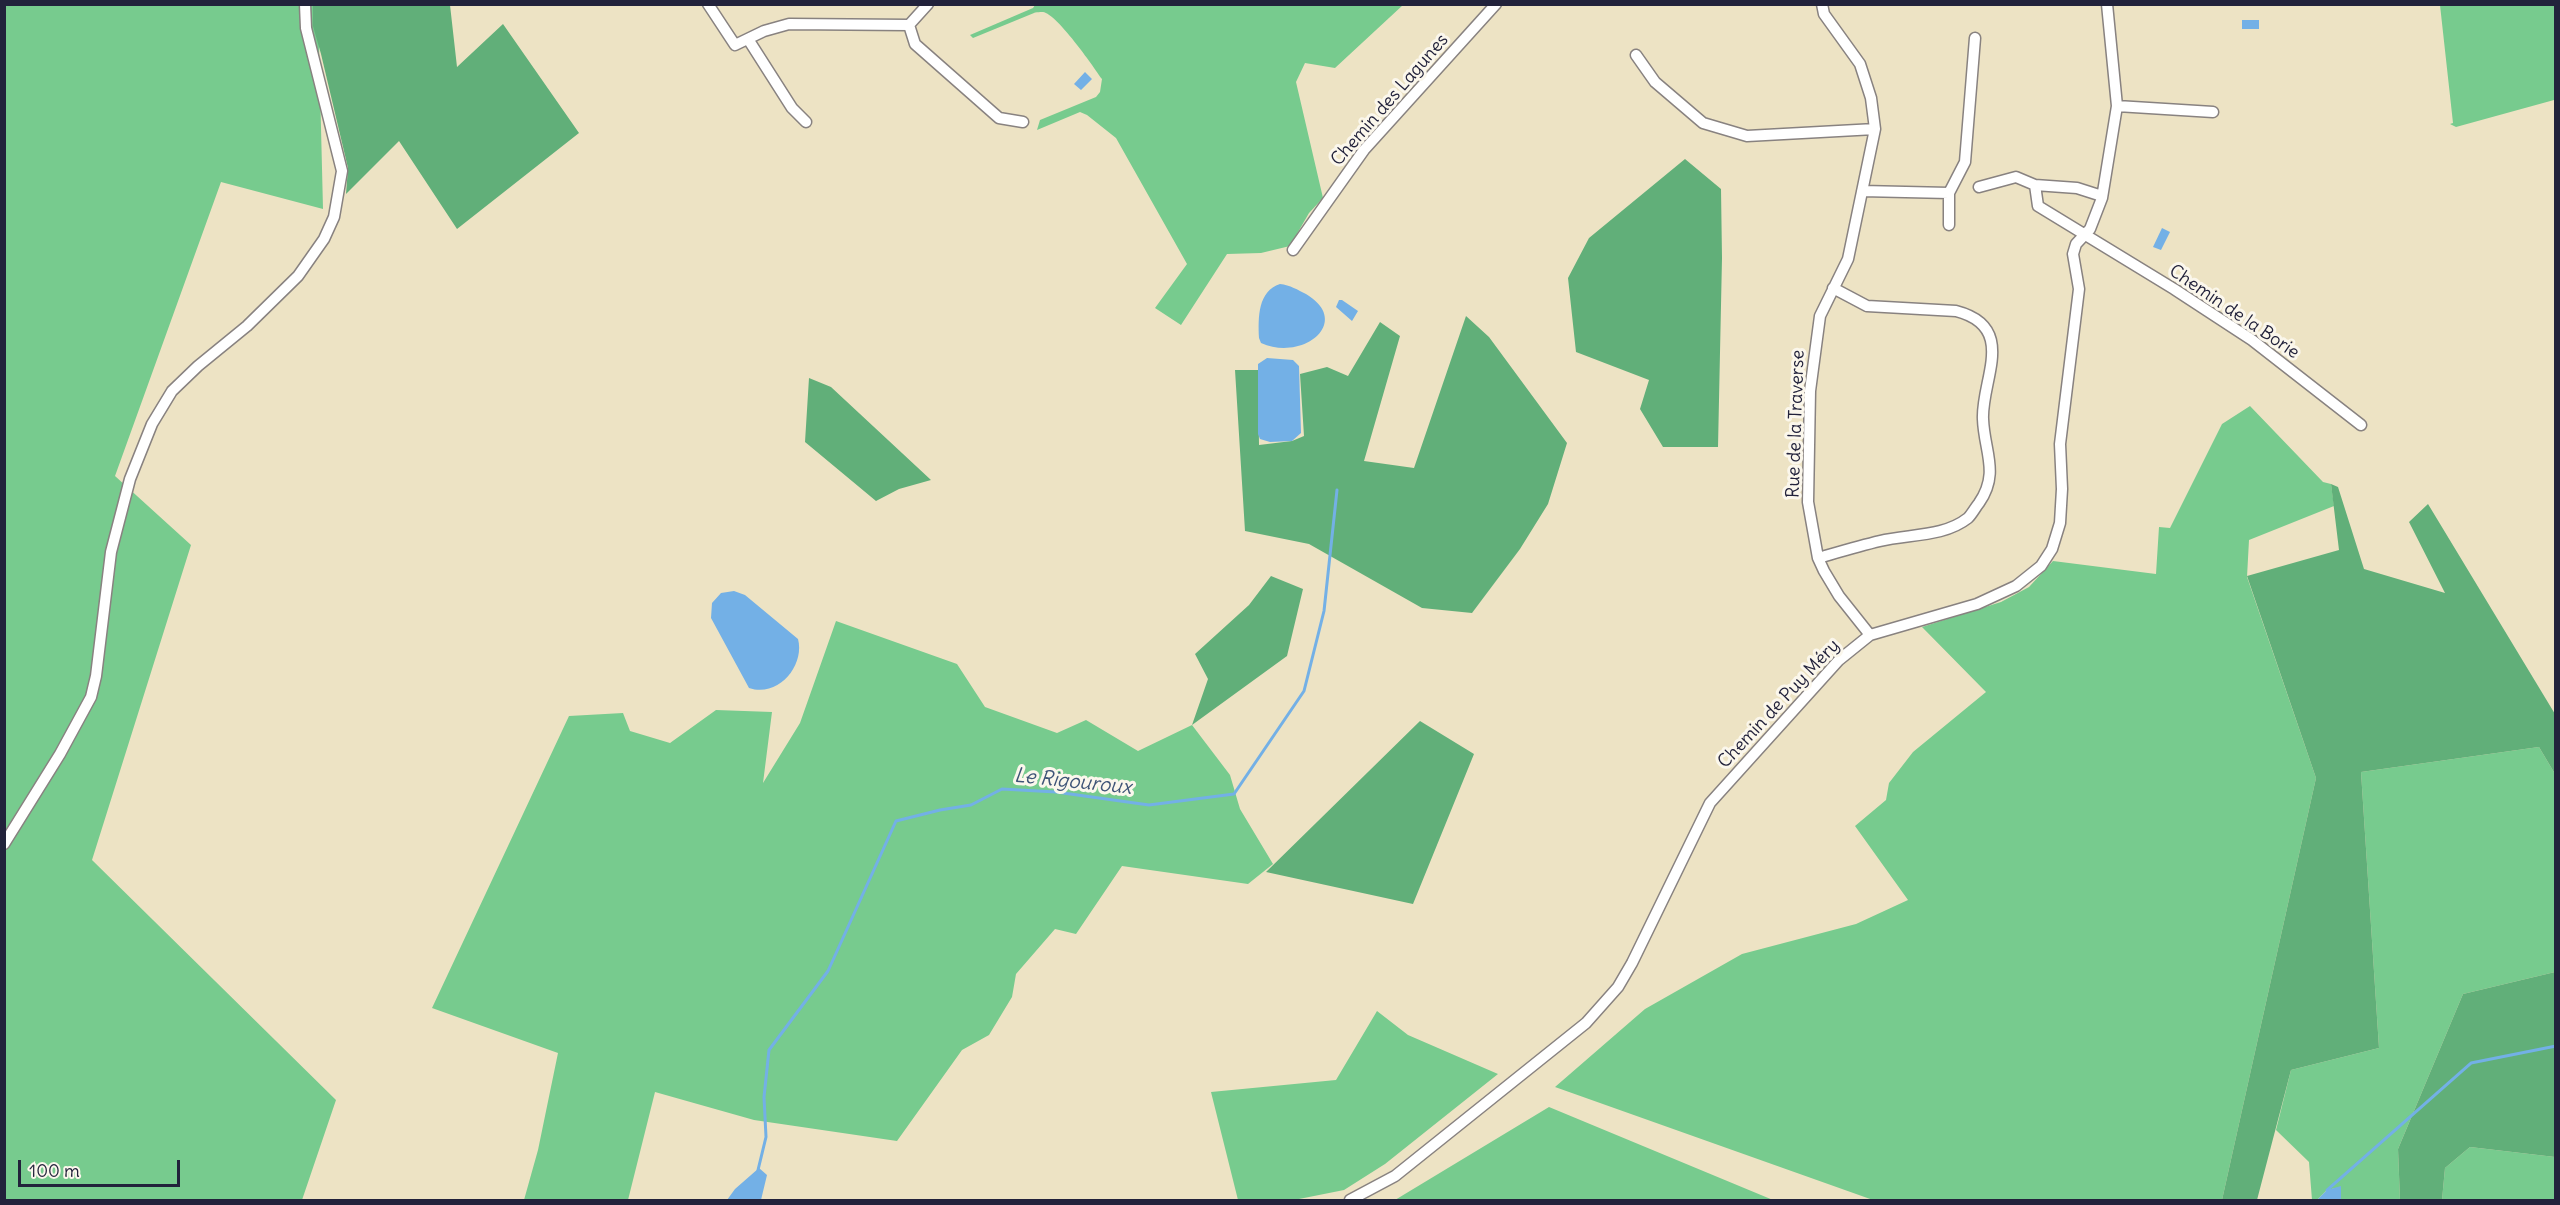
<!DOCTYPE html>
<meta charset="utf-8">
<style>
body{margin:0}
#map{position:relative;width:2560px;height:1205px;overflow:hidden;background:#ede3c4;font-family:Delius,sans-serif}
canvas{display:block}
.frame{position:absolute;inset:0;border:6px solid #22223b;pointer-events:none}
.scale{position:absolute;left:18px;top:1160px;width:162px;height:27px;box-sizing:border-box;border:3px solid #22223b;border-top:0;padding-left:8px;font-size:18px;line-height:21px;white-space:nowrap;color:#22223b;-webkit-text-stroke:4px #fbf7ec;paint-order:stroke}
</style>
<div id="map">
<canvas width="2560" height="1205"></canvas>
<div class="frame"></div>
<div class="scale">100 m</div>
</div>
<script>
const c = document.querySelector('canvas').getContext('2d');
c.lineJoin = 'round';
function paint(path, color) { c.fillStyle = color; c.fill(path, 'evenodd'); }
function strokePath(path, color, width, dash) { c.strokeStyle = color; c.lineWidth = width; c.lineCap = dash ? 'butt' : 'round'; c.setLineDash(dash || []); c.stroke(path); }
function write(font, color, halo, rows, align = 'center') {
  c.font = font + ' Delius,sans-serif'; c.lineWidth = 6; c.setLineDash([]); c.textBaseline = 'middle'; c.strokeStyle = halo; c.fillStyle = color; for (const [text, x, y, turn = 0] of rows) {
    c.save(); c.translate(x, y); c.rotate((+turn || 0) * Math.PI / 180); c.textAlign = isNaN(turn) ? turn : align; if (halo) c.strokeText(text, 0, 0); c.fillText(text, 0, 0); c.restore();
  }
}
const green = new Path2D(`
 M5,5h313l5,204 -102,-27 -106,294 76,69 -99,315 244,240 -34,100h-297z
 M1035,5h368l-68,63 -30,-5 -9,19 27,116 -14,15 -19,33 -29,7 -34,1 -46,71 -26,-17 32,-44 -71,-126 -29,-23 -7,-3 -43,18 3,-10 56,-23 4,-5 2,-13c-9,-13 -45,-65 -59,-67 0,0 -9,0 -9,1l-61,25 -3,-3 63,-27z
 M2440,5h115v103l-1,-8 -98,27 -6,-3 3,-1z
 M2250,406l73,76 8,2 3,22 -85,34 -2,37 69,201 -94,422h-349l-318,-113 90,-78 97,-55 114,-30 52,-24 -53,-74 31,-26 3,-17 24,-31 73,-60 -64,-65 79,-25 28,-15 24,-26 103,13 3,-47 11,1 52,-104z
 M836,621l121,43 28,43 72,26 29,-13 52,31 54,-26 38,50 10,34 33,55 -25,20 -126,-18 -46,68 -21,-5 -39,45 -4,23 -23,38 -27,15 -65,91 -143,-21 -99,-28 -27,108h-104l14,-50 20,-97 -126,-45 137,-292 54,-3 7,18 40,12 46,-33 56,2 -9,71 37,-60z
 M2539,747l16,27v198l-92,22 -65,155 2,51h-59v-13l-14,3 -10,10h-5l-3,-38 -33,-32 15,-60 88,-22 -18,-276z
 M1377,1011l31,24 90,39 -113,90 -41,26 -50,10h-56l-27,-108 125,-12z
 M1549,1107l224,93h-378z
 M2470,1147l85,10v43h-113l3,-32z`);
const forest = new Path2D(`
 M313,5h137l7,62 46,-43 76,109 -122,96 -58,-88 -53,53 2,-26 -27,-114 -8,-28z
 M1685,159l36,30 1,69 -4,189h-55l-23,-38 9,-29 -73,-28 -8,-74 21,-40z
 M1466,316l23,21 78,106 -19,61 -28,45 -48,64 -50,-5 -113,-64 -64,-13 -10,-161h23l1,75 33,-4 12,-5 -4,-62 27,-7 21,9 32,-54 20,14 -36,125 50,7z
 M809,378l22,9 100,93 -32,9 -23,12 -71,-59z
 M2331,484l7,3 26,82 81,24 -36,-71 19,-18 127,210v60l-16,-27 -178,25 18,276 -88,22 -34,130h-35l94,-422 -69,-202 92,-26z
 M1271,576l32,13 -16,67 -95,69 16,-46 -13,-25 54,-49z
 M1420,721l54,33 -61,150 -147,-32z
 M2555,972v185l-85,-10 -25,21 -3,32h-42l-2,-51 65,-155z`);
const water = new Path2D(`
 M2242,20h17v9h-17z
 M1085,72l7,7 -11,11 -7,-6z
 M2162,228l8,4 -9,18 -8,-3z
 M1280,284c10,1 18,6 26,10 47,28 -3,68 -45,49l-2,-5c-1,-21 -1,-47 21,-54z
 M1339,300h3l16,11 -6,10 -16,-14z
 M1267,358l26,2 6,6 2,67 -9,8 -22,1 -10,-3 -2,-5v-70z
 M734,591l11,4 53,44c7,26 -19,59 -49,49l-38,-70 1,-15 9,-10z
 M759,1168l8,7 -6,25h-34l8,-11z
 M2341,1186v14h-24l10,-10z`);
const stream = new Path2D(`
 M758,1170l8,-33 -2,-40 5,-47 59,-79 68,-150 44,-11 31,-5 31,-16 54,3 93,13 85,-11 70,-103 20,-80 13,-121
 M2327,1190l144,-127 85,-17`);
const minor = new Path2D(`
 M708,4l27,41 29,-14 25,-7 120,1
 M928,4l-19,21 6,19 84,74 24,4
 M1822,4l2,10 36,50 11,34 4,31 -27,130 -28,57 -10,75 -2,111 10,56 6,13 15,25 31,39
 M748,39l44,69 14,14
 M1636,55l19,27 48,41 44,13 128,-7
 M2117,106l96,6
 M1979,187l37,-10 19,8
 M1862,191l87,2
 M2102,196l-25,-8 -42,-3 3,21 136,83 78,51 109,85
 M1949,225v-32l16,-31 10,-124
 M1293,250l71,-100 132,-146
 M1818,558c21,-6 41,-12 62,-17 29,-7 64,-4 88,-23 4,-4 7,-10 11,-15 21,-30 5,-52 4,-84 -2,-39 35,-92 -27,-108l-89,-5 -34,-18
 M4,844l56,-90 31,-57 5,-21 15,-124 19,-73 22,-55 20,-33 26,-25 49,-40 51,-50 26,-37 10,-22 8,-46 -36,-143 -1,-24
 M1350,1200l45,-24 191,-153 32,-36 14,-24 78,-160 129,-143 31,-25 107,-31 39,-18 25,-20 11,-17 8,-26 2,-34 -2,-45 19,-155 -6,-35 3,-10 14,-15 12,-31 15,-92 -10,-102`);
const streetNames = [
 ["Chemin des Lagunes",1390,100,-49],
 ["Chemin de la Borie",2234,312,34],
 ["Rue de la Traverse",1796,424,-88],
 ["Chemin de Puy Méry",1779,704,-47]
];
const waterNames = [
 ["Le Rigouroux",1073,782,6]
];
paint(green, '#77cb8e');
paint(forest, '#61af79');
paint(water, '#73b0e6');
strokePath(stream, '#73b0e6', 3);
strokePath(minor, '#888280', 13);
strokePath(minor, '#fff', 10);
write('18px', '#22223b', '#fbf7ec', streetNames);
write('italic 20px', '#3e5477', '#fbf7ec', waterNames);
</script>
